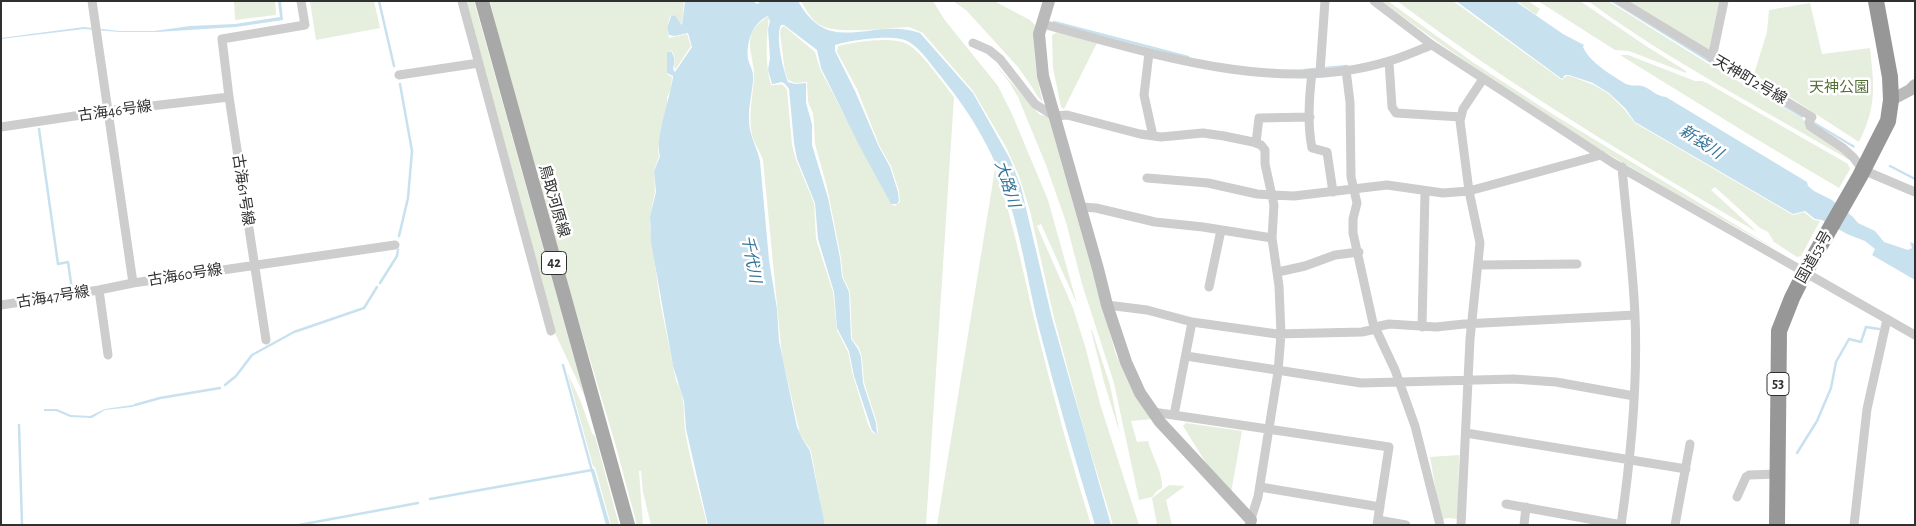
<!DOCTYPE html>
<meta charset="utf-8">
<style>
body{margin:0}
#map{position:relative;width:1916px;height:526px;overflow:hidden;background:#fff;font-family:"Alegreya Sans",sans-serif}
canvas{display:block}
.frame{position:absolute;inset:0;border:2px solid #303030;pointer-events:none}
</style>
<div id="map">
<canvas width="1916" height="526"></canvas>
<div class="frame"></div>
</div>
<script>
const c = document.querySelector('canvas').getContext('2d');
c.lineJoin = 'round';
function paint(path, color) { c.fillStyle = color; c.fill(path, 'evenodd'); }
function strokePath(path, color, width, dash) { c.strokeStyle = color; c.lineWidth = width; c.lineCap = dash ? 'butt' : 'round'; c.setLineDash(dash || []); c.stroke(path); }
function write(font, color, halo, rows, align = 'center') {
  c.font = font + ' "Alegreya Sans","Noto Sans JP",sans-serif'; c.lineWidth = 5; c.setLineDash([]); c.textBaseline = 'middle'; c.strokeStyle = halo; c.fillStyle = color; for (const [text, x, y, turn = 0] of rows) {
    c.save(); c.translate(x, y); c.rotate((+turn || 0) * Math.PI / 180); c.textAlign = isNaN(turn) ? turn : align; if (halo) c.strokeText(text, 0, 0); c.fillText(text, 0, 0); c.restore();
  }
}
const green = new Path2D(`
 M234,1h41l1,14 -41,5z
 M310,1h64l6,27 -64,12z
 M463,1h11l111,396 -32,-68z
 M490,1h194l-2,23 -7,-9 -5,1 -3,12 2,10 18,-4 4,12 -16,24c-2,-7 2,-13 -4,-20l-4,2v22l5,3 -1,12 -4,8v7l-7,28 -2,19 1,5 -5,14 1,22 -5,24v12l10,73 16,80c10,15 7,32 9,49 5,32 15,64 22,95h-56l-8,-33 -2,-21h-2l4,54h-6l-22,-82 -46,-154 -64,-229z
 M801,1h132l11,18 54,67 14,28 36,86 29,104 -36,-80 -4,2 36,82 12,38 16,61 38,118h-26l-27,-88 -32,-119 -24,-107 -11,-35 -13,-29 -33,-56 -50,-58 -14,-6c-21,1 -72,8 -89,-2 -9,-5 -14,-15 -19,-24z
 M953,1h41l36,19 5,5c-2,28 1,51 8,78l-7,-9 -4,-7 -14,-20 -52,-57z
 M1381,1h7l86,62 80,52 228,138c-50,-29 -102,-56 -152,-86 -86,-50 -168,-107 -249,-166z
 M1397,1h56l109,79 4,-4h4l24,9 15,9 15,15 11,14 158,92 11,-3 10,8 6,1 -19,35 -4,1 -23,-15 -6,-10 -8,-4 -45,-41 -4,3 46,42c-123,-72 -245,-145 -360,-231z
 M1517,1h11l12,8 -4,6z
 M1538,1h42l66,45 40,25v2l-57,-22 -14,-1z
 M1588,1h20l99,62 96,56 4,7 42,30 2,5c-88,-52 -180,-99 -263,-160z
 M1626,1h94l-10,50z
 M1810,3l12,51 48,-6c4,38 7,58 -11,94l-105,-68 13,-42 2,-22z
 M767,17h2c-3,21 -4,48 2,68 8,1 11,-4 16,5l5,55 4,15 18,43 2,36 17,53 4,38 11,22 5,24 15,48 4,8 5,3 1,-4 -1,-8 -13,-41 -2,-25 -3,-9 -7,-9 -2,-47 -7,-15 -2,-19 -14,-71 -12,-43 -1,-20 -1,-11 -5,-11 -1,-20 -12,1 -7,-3 -3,-8 -5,-39 1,-5 3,-2 31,26 5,17 71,135 4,2 5,-4 -1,-11 -8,-25 -11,-19 -23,-58 -20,-37 1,-6c16,-4 55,-10 69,-2 15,8 35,38 47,53l-28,428h-100l-2,-4 -13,-70 -11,-17 -18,-78 -19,-196c-3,-9 -9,-17 -11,-25 -4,-20 1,-39 2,-59 0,-23 -15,-41 13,-59z
 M1057,32l40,11 -33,66 -3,-2 -8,-39 -1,-33z
 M1620,55h8l67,26h7l5,2 141,81 2,5 -11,19 -91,-54z
 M994,63l46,52 8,1 68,239 22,44 14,20 -21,2 6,21 11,-1c4,16 15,31 14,47l-5,3 -5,6 -13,3 -25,-117 -32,-99 -16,-62 -20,-57 -28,-68 -9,-15z
 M995,169c20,56 30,115 45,173 15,61 32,122 51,183h-154z
 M1091,330h1l18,55 10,49 -16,-52z
 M567,372l14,30 11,31 3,3 24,89h-8l-16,-58 -2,-1z
 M1186,423l56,8 -11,62 -23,-27 -25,-40z
 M1459,455l-1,64 -10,-1 -7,2 -11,-63z
 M1169,485l16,1 -19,14 6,25h-15l-5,-27z`);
const water = new Path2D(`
 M278,1h3l2,19 -47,7 -79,5h-37l-36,-3 -83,10v-1l83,-11 36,4h34l36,-5 45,-2 45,-7z
 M685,1h69l1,2 3,1 2,-3h38c32,58 74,15 122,32l53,60 37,66 11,28 31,131 59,207h-16c-20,-65 -39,-131 -56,-197 -10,-40 -16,-81 -28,-121 -13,-48 -38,-91 -69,-129 -10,-12 -20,-28 -33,-36 -13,-9 -59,-2 -74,3v6l20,40 24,56 11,20 8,25 1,9 -2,3h-6l-32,-59 -38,-77 -4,-18 -33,-25h-3c-6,11 2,44 7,57l7,2 11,-1v20l6,21v21l16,53 12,60 2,19 7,15 2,47 7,10 3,8 2,26 13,40 1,12 -5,-5 -18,-54 -5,-25 -12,-23 -3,-36 -16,-53 -3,-36 -18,-44 -3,-16 -5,-54c-8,-11 -8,-5 -17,-5l-4,-14 2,-12 -2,-29 2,-8 -2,-5c-16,7 -22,27 -20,43 1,5 4,9 5,15 1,13 -5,31 -4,46 0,15 8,27 11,41l9,99 8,49 2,32 18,86 5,11 8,13 15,74h-117l-22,-96 -2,-28 -11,-35 -22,-124 -1,-26 6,-24 -2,-21 6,-15c-6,-18 11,-59 13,-80l-6,-3v-21l4,-1c4,6 4,11 2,18l2,3 17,-25 -4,-14 -13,3 -6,-1 -2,-7 4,-12 4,-1 7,10z
 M1456,1h59l48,33 21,11 -1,2c7,16 30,29 43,37 6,3 14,0 19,3 8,4 12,9 21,10l141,85 1,4 6,5 18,9 21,17 5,6 17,8 9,11 24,8 4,-2 -2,-6 5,2v36l-43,-25 3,-6 -10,-8 -18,-7 -25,-14 -7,-1 -10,-8 -12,3 -158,-92 -10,-14 -16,-15 -16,-10 -24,-8h-4l-3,4z
 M1610,1h5l189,114 -2,3 -87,-52z
 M1813,121l42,25 -1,2 -42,-25z
 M139,404l-7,3 -27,3 -13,8 -22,-1 -14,-6h-12v-2h13l14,6 19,1 15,-7z
 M590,468l4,1 16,56h-4z`);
const stream = new Path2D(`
 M379,1l15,65
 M1054,22l134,35
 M1305,70l42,-4
 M39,129l19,135 10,-2 4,28
 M1890,166l25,13
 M399,236l9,-38 4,-47 -12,-67
 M380,283l17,-27 1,-6
 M563,365l29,106
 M225,385l11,-9 16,-21 42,-23 70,-24 13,-21
 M135,405l25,-7 60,-10
 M19,425l3,100
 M1797,453l20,-32 14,-33 5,-26 13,-23 12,3 5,-15 13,2
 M430,499l162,-29
 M299,525l119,-22`);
const street = new Path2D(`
 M92,1l41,282 262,-38
 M462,1l89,330
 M1374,1l58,44 181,118 302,172
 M1620,1l192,116 -3,5 1,4 33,22 10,9 10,13 52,22
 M1043,24c107,29 235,72 346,37 15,-4 29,-11 43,-16
 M973,43l16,7 11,9 35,45 19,12 13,-1 73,19 21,3 42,-4 21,3 29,6 8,3 4,5v14l9,41 -2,33 7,48 2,48 -3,38 -20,125 -9,28
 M1149,53l-5,42 9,41
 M1712,58l12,-57
 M1389,62l3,45 4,6 65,4
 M1346,70l4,32 1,75 6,26 -4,16v14l20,90 22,47 20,56 25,99
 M1320,72l5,-71
 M1312,73c-3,24 -5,51 0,75l15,4 6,40
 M399,75l80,-12
 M1,127l107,-16 121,-14
 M1256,143l3,-25 51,-1
 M1147,178l61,5 49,11 15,1 22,1 93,-11 56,8 26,-2 132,-36
 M1081,207l15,1 59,14 48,5 69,11
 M1478,265l99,-1
 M1278,272l27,-6 30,-11 24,-3
 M1209,287l12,-57
 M99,290l34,-7
 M1,305l98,-15 9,65
 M1107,305l40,5 45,12 85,12 85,-2 14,-3 4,-3 9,-2 47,3 28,-3 171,-9
 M1422,327l3,-135
 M266,340l-37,-243 -7,-58 83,-14 -4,-24
 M1186,356l175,27 153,-4 42,3 78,14
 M1153,412l236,35 -12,78
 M1174,415l18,-93
 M1466,433l220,36
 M1260,487l120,20
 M1737,497l9,-20 3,-2 28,-1
 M1506,504l116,21
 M1378,520l28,5
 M1461,525l9,-186 10,-96 -11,-52 -9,-70 3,-12 20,-30
 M1524,525l2,-18
 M1621,525c10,-69 17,-139 14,-209 -2,-50 -9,-100 -13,-149
 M1675,525l15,-81
 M1854,525l13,-116 20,-90`);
const secondary = new Path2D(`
 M1049,1l-10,33 4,42 55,193 9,36 19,57 14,31 20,29 91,98
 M1891,100l19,-10 5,-5`);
const primary = new Path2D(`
 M482,1l146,524`);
const highway = new Path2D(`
 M1777,525l2,-194 13,-33 13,-26 55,-96 28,-55 3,-21 -1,-23 -14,-76`);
const shields = [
 [554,263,25],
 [1778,384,22]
];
const shieldNames = [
 ["42",554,263],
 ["53",1778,384]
];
const streetNames = [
 ["天神町2号線",1750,80,30],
 ["古海46号線",115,111,-8],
 ["古海61号線",243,190,81],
 ["鳥取河原線",554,201,74],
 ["国道53号",1814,257,-61],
 ["古海60号線",185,275,-9],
 ["古海47号線",53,297,-9]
];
const parkNames = [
 ["天神公園",1839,87]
];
const waterNames = [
 ["新袋川",1701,142,33],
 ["大路川",1007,184,72],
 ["千代川",751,259,80]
];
paint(green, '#e6eedd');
paint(water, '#c8e1ef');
strokePath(stream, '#c8e1ef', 2.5);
strokePath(street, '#cdcdcd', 9);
strokePath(secondary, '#bababa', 12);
strokePath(primary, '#a8a8a8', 14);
strokePath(highway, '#979797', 16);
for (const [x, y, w] of shields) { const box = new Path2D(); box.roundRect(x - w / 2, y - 11.5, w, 23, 4); c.fillStyle = '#fff'; c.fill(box); strokePath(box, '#303030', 1); }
write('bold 14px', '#303030', null, shieldNames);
write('15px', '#303030', '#fff', streetNames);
write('15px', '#547039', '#fff', parkNames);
write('italic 16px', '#36759a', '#fff', waterNames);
</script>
